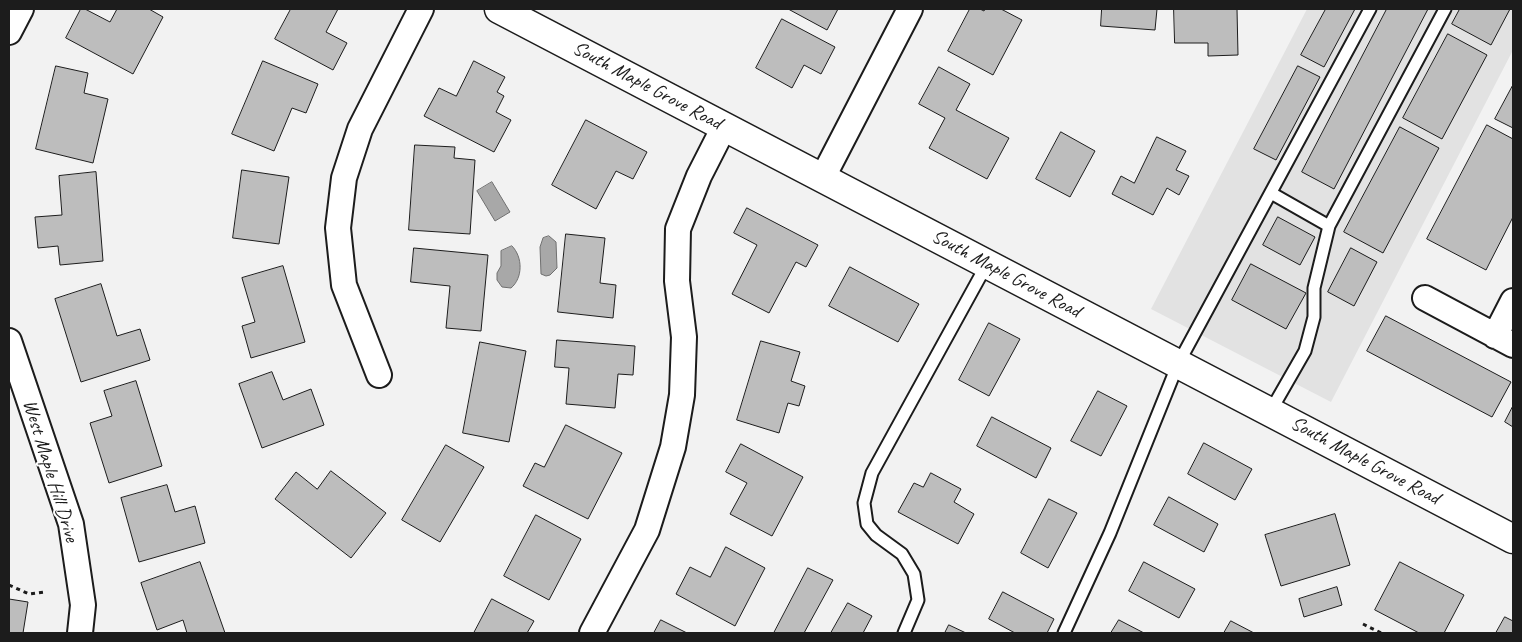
<!DOCTYPE html>
<style>
body{margin:0}
#map{position:relative;width:1522px;height:642px;overflow:hidden;background:#f2f2f2;font-family:Caveat,sans-serif}
canvas{display:block}
.frame{position:absolute;inset:0;border:10px solid #1c1c1c;pointer-events:none}
</style>
<div id="map">
<canvas width="1522" height="642"></canvas>
<div class="frame"></div>
</div>
<script>
const c = document.querySelector('canvas').getContext('2d');
c.lineJoin = 'round';
function paint(path, color) { c.fillStyle = color; c.fill(path, 'evenodd'); }
function strokePath(path, color, width, dash) { c.strokeStyle = color; c.lineWidth = width; c.lineCap = dash ? 'butt' : 'round'; c.setLineDash(dash || []); c.stroke(path); }
function write(font, color, halo, rows, align = 'center') {
  c.font = font + ' Caveat,sans-serif'; c.lineWidth = 4; c.setLineDash([]); c.textBaseline = 'middle'; c.strokeStyle = halo; c.fillStyle = color; for (const [text, x, y, turn = 0] of rows) {
    c.save(); c.translate(x, y); c.rotate((+turn || 0) * Math.PI / 180); c.textAlign = isNaN(turn) ? turn : align; if (halo) c.strokeText(text, 0, 0); c.fillText(text, 0, 0); c.restore();
  }
}
const built = new Path2D(`
 M1307,9h206v41l-182,352 -180,-93z`);
const water = new Path2D(`
 M492,182l18,30 -15,9 -18,-30z
 M549,236l7,6 1,26 -7,7 -4,1 -5,-2 -1,-27 3,-9z
 M512,246c11,11 11,32 -1,42l-9,-1 -5,-7v-7l4,-7v-15z`);
const building = new Path2D(`
 M81,9h4l25,13 7,-13h32l14,8 -30,57 -67,-36z
 M291,9h47l-12,23 21,11 -14,27 -58,-31z
 M791,9h47l-11,21 -37,-20z
 M970,9h10l4,2 1,-2h16l21,11 -29,55 -45,-24z
 M1102,9h55l-2,21 -54,-4z
 M1174,9h63l1,46 -30,1v-13h-33z
 M1326,9h29l-31,58 -23,-12z
 M1387,9h41l-94,180 -32,-17z
 M1460,9h50l-19,36 -39,-21z
 M782,19l53,28 -14,27 -17,-9 -12,23 -36,-20z
 M1448,34l39,21 -45,84 -39,-21z
 M263,61l55,23 -12,29 -14,-5 -18,43 -42,-17z
 M474,61l31,16 -8,15 7,4 -8,16 15,8 -17,32 -70,-36 15,-28 17,8z
 M56,66l32,7 -4,20 24,6 -15,64 -57,-14z
 M1298,66l22,11 -44,83 -22,-11z
 M939,67l31,17 -14,26 53,28 -22,41 -58,-31 16,-30 -26,-14z
 M1513,85v43l-18,-9z
 M586,120l61,32 -14,27 -17,-8 -20,38 -44,-24z
 M1487,125l26,14v78l-27,53 -59,-31z
 M1400,127l39,21 -56,105 -39,-21z
 M1061,132l34,19 -25,46 -34,-18z
 M1157,137l29,14 -10,19 13,6 -10,19 -12,-7 -14,27 -41,-21 9,-18 13,7z
 M415,145l40,2 -1,11 21,2 -5,74 -61,-4z
 M242,170l47,7 -10,67 -46,-6z
 M96,172l7,89 -43,4 -2,-19 -20,2 -3,-31 27,-2 -3,-39z
 M747,208l71,37 -12,22 -10,-5 -27,51 -37,-19 25,-49 -23,-12z
 M1278,217l37,20 -15,28 -37,-20z
 M566,234l39,4 -5,45 16,2 -3,33 -55,-6z
 M414,248l74,7 -7,76 -35,-3 4,-42 -39,-4z
 M1351,248l26,14 -23,44 -26,-14z
 M1251,264l55,29 -20,36 -54,-29z
 M283,266l22,76 -54,16 -9,-32 13,-4 -13,-44z
 M850,267l69,37 -21,38 -69,-36z
 M101,284l16,52 23,-7 10,31 -69,22 -26,-83z
 M1386,316l125,66 -19,35 -125,-66z
 M989,323l31,16 -31,57 -30,-16z
 M557,340l78,6 -2,29 -15,-1 -3,34 -49,-4 3,-36 -14,-1z
 M761,341l39,11 -9,29 14,5 -6,20 -11,-3 -9,30 -42,-13z
 M480,342l46,9 -17,91 -46,-9z
 M272,372l11,28 28,-11 13,36 -62,23 -23,-64z
 M136,381l26,85 -53,17 -19,-60 22,-7 -8,-25z
 M1098,391l29,15 -26,50 -30,-15z
 M1513,406v21l-8,-5z
 M992,417l59,31 -15,30 -59,-32z
 M566,425l56,28 -34,66 -65,-33 12,-23 9,4z
 M1204,443l48,26 -17,31 -47,-26z
 M741,444l62,33 -31,59 -42,-22 17,-31 -21,-11z
 M446,445l38,22 -44,75 -38,-22z
 M331,471l55,42 -35,45 -76,-59 21,-27 21,17z
 M931,473l30,16 -7,13 20,12 -16,30 -60,-32 16,-29 9,4z
 M167,485l8,27 20,-6 10,37 -66,19 -18,-64z
 M1169,497l49,27 -14,28 -50,-27z
 M1049,499l28,14 -29,55 -27,-15z
 M1335,514l15,51 -69,21 -16,-51z
 M536,515l45,24 -32,61 -45,-24z
 M726,547l39,21 -30,58 -59,-32 14,-27 20,10z
 M200,562l25,71h-38l-4,-13 -26,10 -16,-47z
 M1144,562l51,27 -16,29 -50,-27z
 M1400,562l64,33 -20,38h-25l-44,-23z
 M808,568l25,12 -29,53h-30z
 M1337,587l5,18 -38,12 -5,-18z
 M1003,592l51,27 -7,14h-32l-26,-14z
 M9,599l19,3 -5,31h-14z
 M492,599l42,22 -7,12h-53z
 M848,603l24,13 -9,17h-32z
 M1505,617l8,4v12h-17z
 M661,620l26,13h-33z
 M1119,620l25,13h-33z
 M1231,621l23,12h-30z
 M949,625l17,8h-21z`);
const path = new Path2D(`
 M9,585l20,9 15,-2
 M1363,624l18,9`);
const service = new Path2D(`
 M1271,193l58,33
 M1270,412l35,-61 9,-34v-29l15,-62 116,-217
 M904,633l14,-33 -4,-26 -12,-20 -26,-19 -9,-11 -3,-21 8,-30 115,-209
 M1064,633l46,-100 68,-169 192,-355`);
const minor = new Path2D(`
 M9,32l12,-23
 M823,177l87,-168
 M1425,298l88,47
 M1495,336l18,-35
 M9,341l62,183 12,81 -3,28
 M379,375l-35,-90 -6,-57 6,-50 16,-49 61,-120
 M592,633l55,-103 26,-83 9,-52 2,-58 -7,-56 1,-52 21,-53 25,-49`);
const secondary = new Path2D(`
 M499,9l1014,530`);
const streetNames = [
 ["South Maple Grove Road",647,86,28],
 ["South Maple Grove Road",1006,274,28],
 ["South Maple Grove Road",1365,461,28],
 ["West Maple Hill Drive",50,471,73]
];
paint(built, '#e2e2e2');
paint(water, '#a8a8a8');
strokePath(water, '#707070', 1);
paint(building, '#bdbdbd');
strokePath(building, '#1c1c1c', 1);
strokePath(service, '#1c1c1c', 15);
strokePath(minor, '#1c1c1c', 28);
strokePath(secondary, '#1c1c1c', 31);
strokePath(path, '#1c1c1c', 3, [4, 4]);
strokePath(service, '#fff', 11);
strokePath(minor, '#fff', 24);
strokePath(secondary, '#fff', 28);
write('20px', '#1c1c1c', '#fff', streetNames);
</script>
